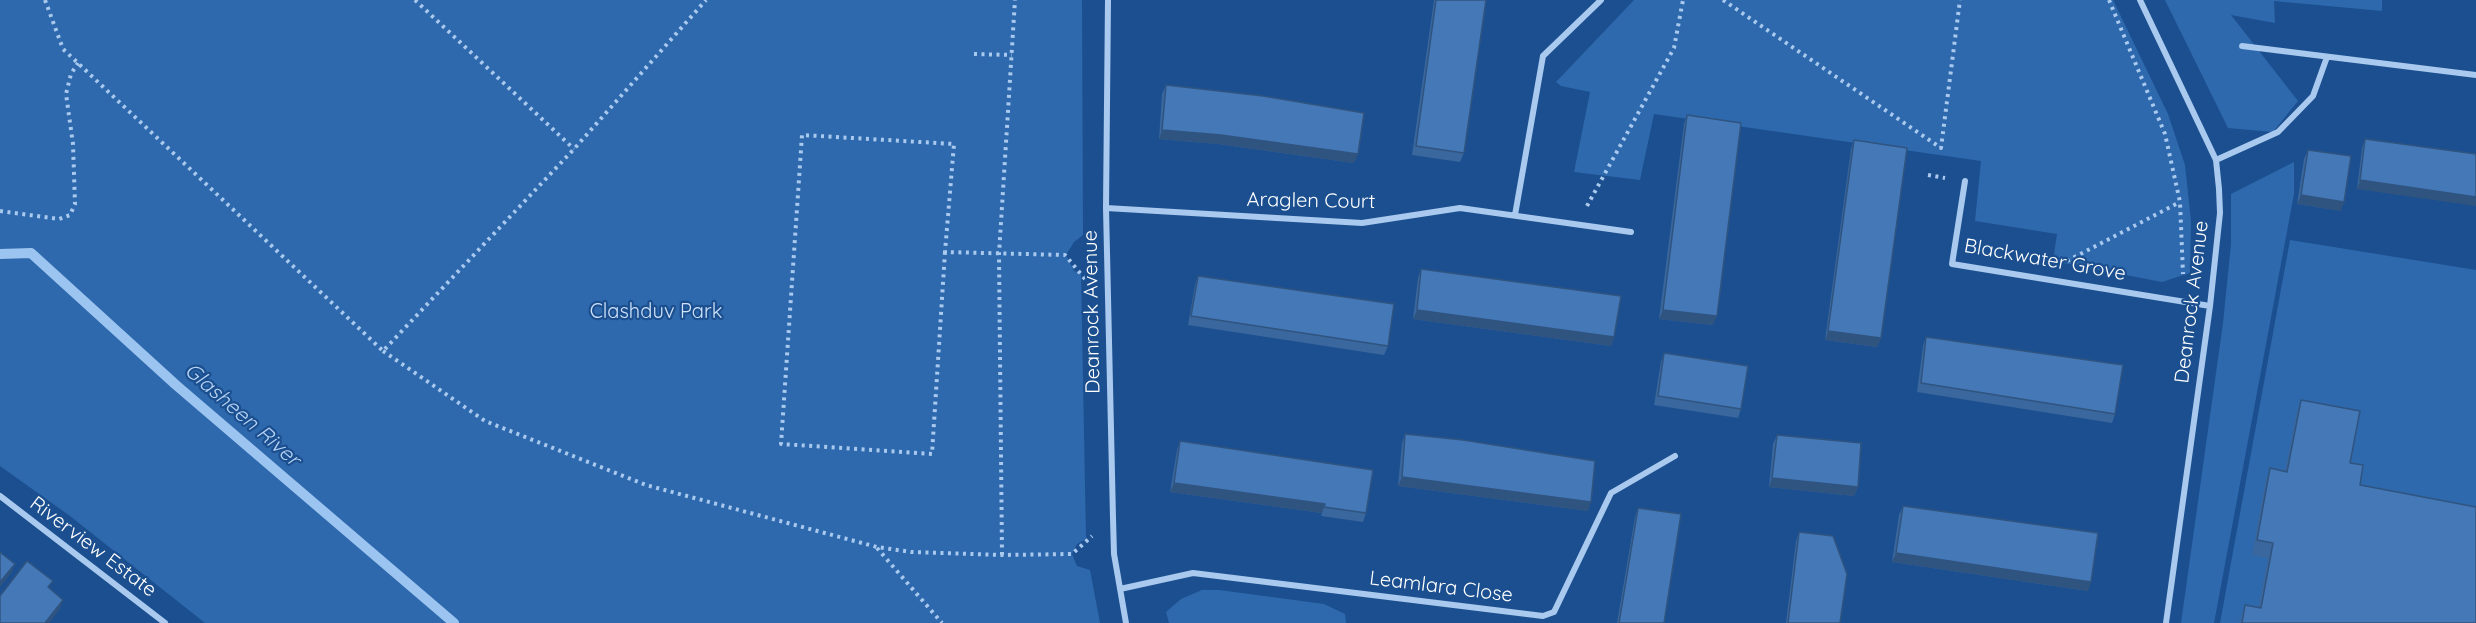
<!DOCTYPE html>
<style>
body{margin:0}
canvas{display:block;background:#1b4f8f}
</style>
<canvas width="2476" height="623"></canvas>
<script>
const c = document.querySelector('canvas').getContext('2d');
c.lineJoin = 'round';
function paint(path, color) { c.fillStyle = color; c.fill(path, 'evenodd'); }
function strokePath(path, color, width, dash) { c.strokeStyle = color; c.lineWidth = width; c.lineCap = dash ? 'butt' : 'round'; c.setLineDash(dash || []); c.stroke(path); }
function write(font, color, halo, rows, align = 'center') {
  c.font = font + ' Quicksand,sans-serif'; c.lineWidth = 4.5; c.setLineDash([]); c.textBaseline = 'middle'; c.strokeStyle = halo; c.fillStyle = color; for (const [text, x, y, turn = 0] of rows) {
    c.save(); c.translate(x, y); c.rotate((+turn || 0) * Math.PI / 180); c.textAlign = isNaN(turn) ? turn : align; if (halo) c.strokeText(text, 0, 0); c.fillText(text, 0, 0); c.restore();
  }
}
const green = new Path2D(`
 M0,0h1082l1,235 -9,7 -8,13 8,16 7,2 5,266 -9,5 -5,10 5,12 13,4 10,53h-895l-135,-107 -70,-50z
 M1634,0h479l55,114 17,51 6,56 -1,52 -28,9 -109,-21 4,-27 -82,-13 6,-60 -327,-47 -14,66 -66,-8 16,-80 -29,-6 -5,-4z
 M2165,0h217v11l-108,-10 1,22 -44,-8 67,86 -25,31 -45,-4z
 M2294,162v32l-80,429h-33l42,-300 8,-79v-50z
 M2290,240l186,30v353h-256z
 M1202,590h17l105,14 21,10 1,9h-177l-3,-11 15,-13z`);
const stream = new Path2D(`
 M0,254l31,-1 145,132 278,238`);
const path = new Path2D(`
 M45,0l18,49 320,302 191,-202 132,-149
 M415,0l159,149
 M1723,0l218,148 19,-148
 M2109,0l56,134 15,68 3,72
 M974,54l38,1
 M1928,175l17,3
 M1587,206l87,-158 9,-48
 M0,211l59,8 11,-4 5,-11 -2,-60 -7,-50 5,-20 7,-11
 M945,252l-13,202 -151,-10 21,-309 152,9 -9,108 120,3 20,24
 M2067,261l113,-59
 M383,351l102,70 161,64 231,62 34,5 91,3 70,-1 20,-18
 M877,548l65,75
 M1002,555l-3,-301 16,-254`);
const minor = new Path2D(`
 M1108,0l-2,208 7,310 1,36 12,69
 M2140,0l76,160 3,29 1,24 -10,93 -44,317
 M2242,46l234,29
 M2216,160l62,-28 35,-36 14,-39
 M1965,181l-13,83 258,42
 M1106,208l256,15 98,-15 171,24
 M1515,215l28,-159 58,-56
 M0,496l165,127
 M1120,589l73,-16 350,43 11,-4 57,-119 64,-37`);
const wall = new Path2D(`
 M1434,0h52l-22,153 -4,9 -48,-7z
 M1166,85l188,78 -136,-19 -59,-5 3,-45z
 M1687,115l26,210 -54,-6 25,-195z
 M2365,139l111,15 -119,35 5,-41z
 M1854,140l27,198 -4,9 -52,-7 26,-191z
 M2308,150l33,61 -44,-7 7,-45z
 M1421,269l193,68 -3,9 -198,-27 5,-41z
 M1198,276l190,70 -4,9 -196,-30 7,-40z
 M1926,337l189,77 -3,9 -195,-31 6,-46z
 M1664,353l77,56 -3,9 -84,-13 7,-43z
 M2301,400l49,63 10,22 116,138h-237l6,-18 13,3 10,-50 -16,-3 13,-72 5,-15 15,3 11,-56z
 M1405,434l183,77 -190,-25 4,-43z
 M1777,435l81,52 -4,9 -85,-9 4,-43z
 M1180,441l186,72 -3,9 -42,-6 1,-3 -152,-21 7,-42z
 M1903,506l185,85 -196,-29 7,-47z
 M1638,508l26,115h-47l18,-106z
 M1799,532l41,91h-54l10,-82z`);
const shadedWall = new Path2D(`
 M1162,130l59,5 137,19 -4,9 -136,-19 -59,-5z
 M2360,180l116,17v9l-119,-17z
 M2301,195l43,7 -3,9 -44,-7z
 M1417,310l197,27 -3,9 -198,-27z
 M1663,310l54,6 -4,9 -54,-6z
 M1828,331l53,7 -4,9 -52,-7z
 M1402,477l189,25 -3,9 -190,-25z
 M1772,478l86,9 -4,9 -85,-9z
 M1174,483l151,21 -3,9 -152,-21z
 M1896,553l195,29 -3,9 -196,-29z
 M15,564l-4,9 -11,14v-5z
 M63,600l-3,9 -11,14h-4z`);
const building = new Path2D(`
 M1436,0h50l-22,153 -48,-7z
 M1166,85l97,11 101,17 -6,41 -137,-19 -59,-5z
 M1687,115l54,8 -24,193 -54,-6z
 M2365,139l111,15v43l-116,-17z
 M1854,140l53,8 -26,190 -53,-7z
 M2308,150l43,6 -7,46 -43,-7z
 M1421,269l200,27 -7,41 -197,-27z
 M1198,276l196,28 -6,42 -197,-30z
 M1926,337l197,28 -8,49 -194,-31z
 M1664,353l84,13 -7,43 -83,-13z
 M2301,400l59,11 -10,52 13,2 -3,20 116,22v116h-234l3,-18 16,3 12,-65 -16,-3 13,-72 17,4z
 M1405,434l58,6 132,21 -4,41 -189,-25z
 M1777,435l84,8 -3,44 -86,-9z
 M1180,441l193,29 -7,43 -42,-6 1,-3 -151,-21z
 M1903,506l195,27 -7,49 -195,-29z
 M1638,508l43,6 -17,109h-45z
 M1799,532l34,4 14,38 -7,49h-52z
 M0,552l15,12 -15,18z
 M27,561l26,20 -5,6 15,13 -18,23h-45v-27z`);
const streetNames = [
 ["Araglen Court",1311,201,1],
 ["Blackwater Grove",2045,260,10],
 ["Deanrock Avenue",2192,302,-83],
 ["Deanrock Avenue",1092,312,-91],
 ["Riverview Estate",93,547,37],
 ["Leamlara Close",1441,587,7]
];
const parkNames = [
 ["Clashduv Park",656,312]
];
const waterNames = [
 ["Glasheen River",242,415,41]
];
paint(green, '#2e69ad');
strokePath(stream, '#9cc4f0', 10);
strokePath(path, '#a9c9ee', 4, [3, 4.5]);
strokePath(minor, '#a9c9ee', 6);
paint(wall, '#3a679d');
paint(shadedWall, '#305480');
paint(building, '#4478b7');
strokePath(building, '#305480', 1.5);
write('20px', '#fff', '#1b4f8f', streetNames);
write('20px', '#cfe3fa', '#1b4f8f', parkNames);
write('italic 21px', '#b5d3f5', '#1b4f8f', waterNames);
</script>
